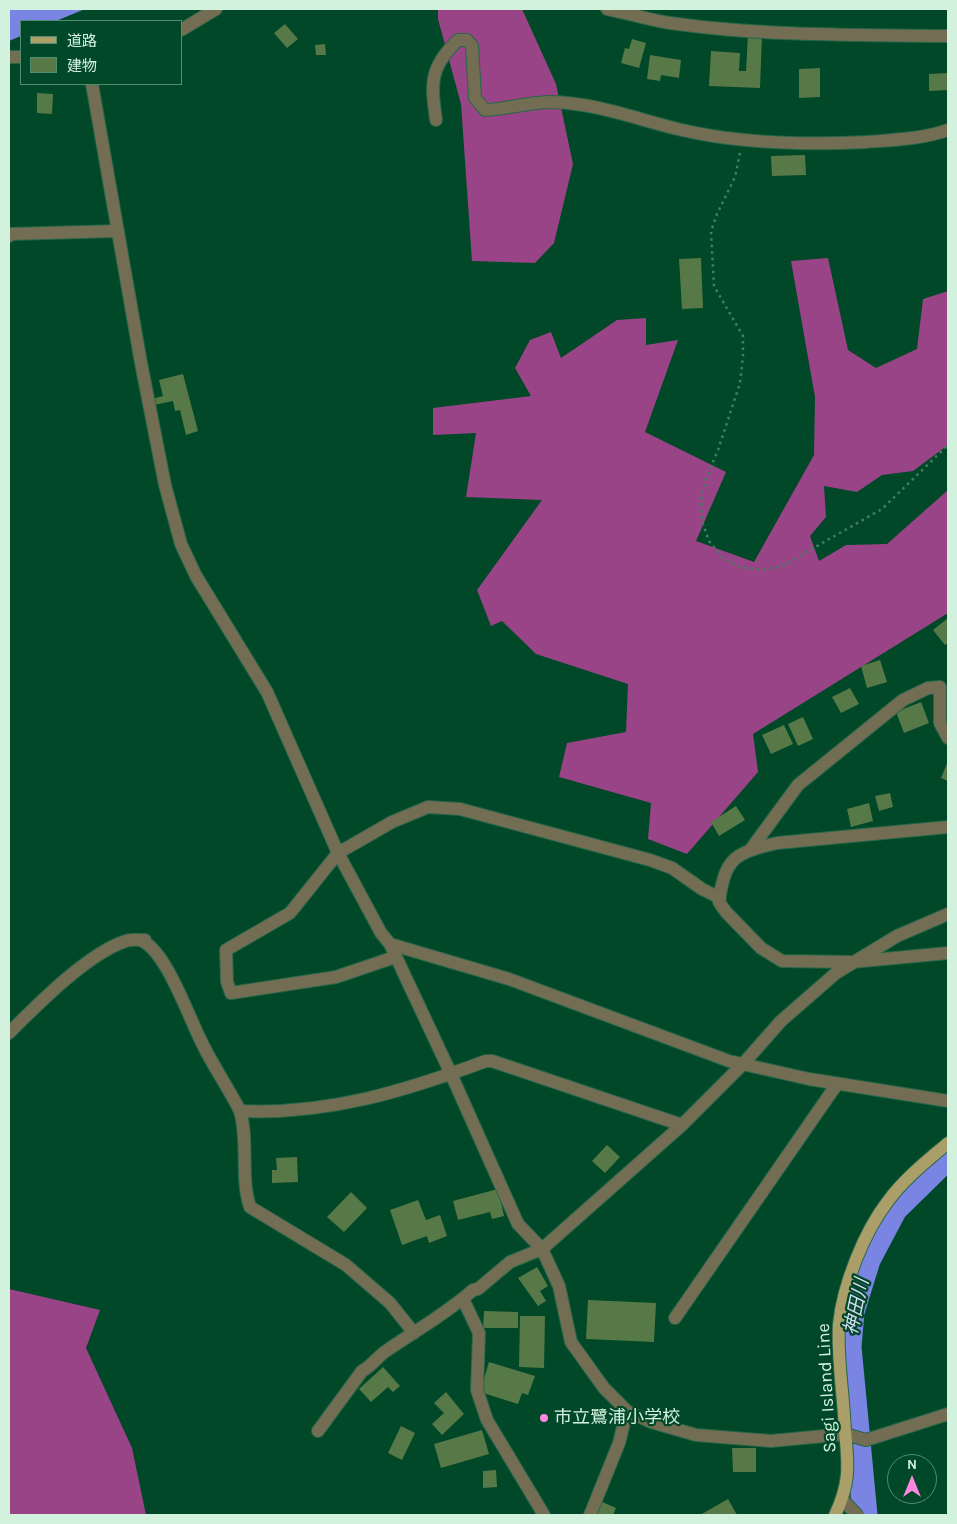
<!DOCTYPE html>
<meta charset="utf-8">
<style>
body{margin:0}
#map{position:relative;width:957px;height:1524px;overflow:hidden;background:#004828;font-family:Karla,"Noto Sans JP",sans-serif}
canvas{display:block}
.frame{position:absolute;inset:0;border:10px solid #d3f2de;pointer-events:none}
.legend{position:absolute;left:20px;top:20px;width:162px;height:65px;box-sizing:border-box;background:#004828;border:1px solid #548c71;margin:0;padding:6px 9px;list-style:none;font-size:15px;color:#d3f2de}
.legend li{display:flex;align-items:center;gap:10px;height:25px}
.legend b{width:25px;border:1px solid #548c71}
.north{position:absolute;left:887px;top:1454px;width:50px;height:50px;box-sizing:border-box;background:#004828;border:1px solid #548c71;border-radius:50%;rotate:0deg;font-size:14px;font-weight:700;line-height:20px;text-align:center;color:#d3f2de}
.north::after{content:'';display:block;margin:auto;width:18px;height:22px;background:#fd86e1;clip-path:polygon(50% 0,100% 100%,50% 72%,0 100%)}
</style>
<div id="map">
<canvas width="957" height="1524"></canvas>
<div class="frame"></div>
<ul class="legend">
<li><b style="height:6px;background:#aa9e69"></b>道路</li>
<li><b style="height:14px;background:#567947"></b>建物</li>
</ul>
<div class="north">N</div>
</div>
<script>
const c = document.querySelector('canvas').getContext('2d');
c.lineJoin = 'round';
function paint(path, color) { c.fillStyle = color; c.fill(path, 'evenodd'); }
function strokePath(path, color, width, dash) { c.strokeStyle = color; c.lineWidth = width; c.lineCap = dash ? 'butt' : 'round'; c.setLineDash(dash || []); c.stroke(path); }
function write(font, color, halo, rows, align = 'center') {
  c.font = font + ' Karla,"Noto Sans JP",sans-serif'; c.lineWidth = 4.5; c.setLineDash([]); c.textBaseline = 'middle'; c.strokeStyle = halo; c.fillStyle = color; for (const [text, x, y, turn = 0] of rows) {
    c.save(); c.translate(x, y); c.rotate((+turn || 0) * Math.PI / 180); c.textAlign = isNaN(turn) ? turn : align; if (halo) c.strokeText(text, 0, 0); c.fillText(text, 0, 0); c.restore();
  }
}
const forest = new Path2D(`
 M438,9h84l34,75 17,80 -19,79 -19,20 -63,-2 -11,-157 -23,-85z
 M828,258l20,92 28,18 41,-19 6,-50 25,-8v154l-35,26 -31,4 -25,17 -33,-6 2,31 -16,19 9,25 27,-16 41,-1 61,-54v123l-195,121 5,38 -71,82 -39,-15 3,-36 -92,-26 8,-34 59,-11 2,-48 -92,-30 -34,-33 -11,5 -14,-36 65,-90 -76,-3 10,-64 -43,2v-27l98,-12 -16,-28 15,-28 21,-8 10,26 56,-38 29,-2v27l32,-5 -33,92 81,40 -30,69 58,21 60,-107 1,-58 -24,-136z
 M9,1289l91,21 -14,38 46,100 14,67h-137z`);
const water = new Path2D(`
 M9,9h76l-29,12h-35v15l-12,5z`);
const river = new Path2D(`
 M865,1515l-16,-168 3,-35 16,-52 27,-51 53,-52`);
const building = new Path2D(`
 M285,24l13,15 -11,9 -13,-15z
 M748,34l14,1 -2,53 -51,-2 2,-35 29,2 -1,18h7z
 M632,39l14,4 -7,25 -18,-5 4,-15 4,1z
 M325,44l1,11h-10l-1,-10z
 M650,55l31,5 -2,18 -18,-3 -1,6 -13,-2z
 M820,68v29l-21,1v-29z
 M948,73v17l-19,1v-17z
 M37,93l16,1 -1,20 -15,-1z
 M805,155l1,20 -34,1 -1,-20z
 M701,258l2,50 -21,1 -3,-50z
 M183,374l15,57 -12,4 -6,-25 -5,1 -2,-10 -19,4 -2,-6 11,-3 -4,-16z
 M948,618v25l-3,2 -12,-15z
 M880,660l7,22 -20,6 -6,-22z
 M850,688l9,16 -18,9 -9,-16z
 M921,702l8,21 -25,10 -8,-21z
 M803,717l10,22 -15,7 -10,-22z
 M784,725l9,19 -22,10 -9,-19z
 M948,761v20l-7,-3z
 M890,793l3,14 -14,4 -4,-15z
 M869,803l4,18 -22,6 -4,-18z
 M736,806l9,14 -26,16 -8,-14z
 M607,1145l13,12 -15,16 -13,-12z
 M297,1157l1,25 -26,1v-13h5l-1,-12z
 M498,1189l6,27 -12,3 -2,-7 -32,8 -5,-19z
 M351,1192l16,16 -23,24 -17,-15z
 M418,1200l8,20 14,-5 7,21 -18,7 -2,-7 -25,9 -12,-35z
 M537,1267l11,19 -8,5 6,10 -8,5 -20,-28z
 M588,1300l68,3 -2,39 -68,-3z
 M484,1311l34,1v16h-35z
 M520,1316h25l-1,52 -25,-1z
 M489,1362l46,14 -7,19 -6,-2 -4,11 -38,-12z
 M383,1367l17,19 -7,6 -5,-5 -17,15 -12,-13z
 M446,1392l18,22 -22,21 -10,-11 12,-11 -10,-10z
 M401,1426l14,7 -13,27 -14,-7z
 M482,1430l7,24 -48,14 -7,-24z
 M732,1448h24v24h-23z
 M496,1470l1,17 -14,1v-17z
 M728,1499l9,16h-37z
 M600,1501l16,7 -3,7h-19z`);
const path = new Path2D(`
 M740,153l-5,24 -18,37 -6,17 3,55 29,50v20l-3,27 -22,67 -13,31 -4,19 1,21 7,20 14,17 17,9 22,3 20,-4 100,-57 66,-64`);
const minor = new Path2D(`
 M607,9c21,4 42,11 63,14 92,13 186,12 278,13
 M181,30l35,-21
 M9,57h12
 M92,84l49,279 24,122 16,59 15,32 71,116 71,161 43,80 9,11 61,130 67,150 24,25 17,37 12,56 33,46 23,23 24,11 45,13 75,6 74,-7 21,6 82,-26
 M436,120c-5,-37 -7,-52 22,-80h9l5,6 3,52 10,12c22,-1 45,-8 67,-8 45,1 87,18 130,28 60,14 123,15 184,12 28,-2 56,-3 82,-12
 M9,236l1,-2 108,-3
 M948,827l-171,16c-42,10 -52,14 -58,59l7,10 35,36 21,13 70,1 96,-9
 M751,849l47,-64 105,-85 25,-12 12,-1v36l8,15
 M390,944l119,35 220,82 80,18 139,22
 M395,957l-59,20 -105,16 -4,-11 -1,-32 64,-37 48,-60 54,-31 36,-15 32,2 190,51 22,8 30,21 18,9
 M9,1033c28,-28 79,-80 117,-92 5,-2 13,-1 19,-1l-1,2c24,13 46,79 60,105 11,22 25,42 36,64 88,4 165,-20 246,-50h6l190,64
 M240,1111c9,31 0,66 10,96l96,58 44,38 24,30
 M463,1299l16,34 -2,57 10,30 57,95
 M675,1318l162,-234
 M318,1431l44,-60c10,-5 15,-14 24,-20 29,-20 60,-37 87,-61l5,-1 32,-27 32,-13 140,-124 61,-61 38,-43 55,-48 61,-37 51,-22
 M842,1499l15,16
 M590,1515l29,-72 8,-32`);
const major = new Path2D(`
 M835,1515c19,-40 11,-58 9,-100 -2,-30 -7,-62 -5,-91 4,-39 25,-92 49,-123 17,-23 39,-40 60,-58`);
const markers = [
 [544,1418,5,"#fd86e1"]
];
const streetNames = [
 ["Sagi Island Line",827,1388,-93]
];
const poiNames = [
 ["市立鷺浦小学校",554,1418]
];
const waterNames = [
 ["神田川",857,1307,-78]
];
paint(forest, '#994486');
paint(water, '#7984e3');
strokePath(river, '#7984e3', 25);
paint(building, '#567947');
strokePath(minor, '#266749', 14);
strokePath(major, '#266749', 14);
strokePath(path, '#437e62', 2.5, [2.5, 4]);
strokePath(minor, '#736d54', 12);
strokePath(major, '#aa9e69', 12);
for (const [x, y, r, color] of markers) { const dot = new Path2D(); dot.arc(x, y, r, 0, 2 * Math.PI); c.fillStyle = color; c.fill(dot); strokePath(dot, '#004828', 2); }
write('18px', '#d3f2de', '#004828', streetNames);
write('18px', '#d3f2de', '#004828', poiNames, 'left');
write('italic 19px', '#d8ddf5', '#004828', waterNames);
</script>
